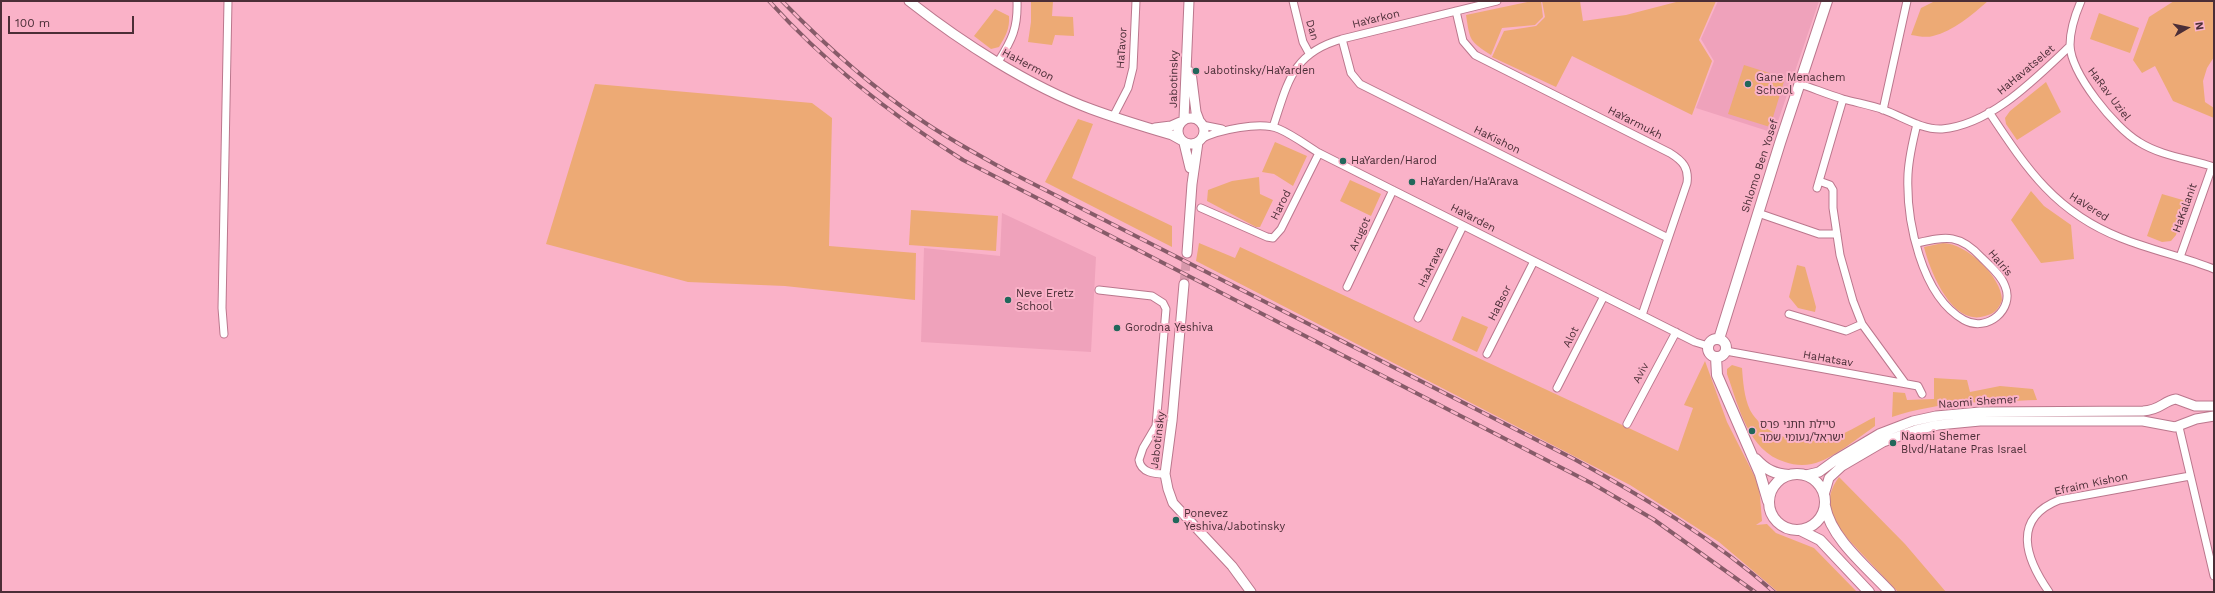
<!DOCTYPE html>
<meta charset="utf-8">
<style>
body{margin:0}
#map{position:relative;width:2215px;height:593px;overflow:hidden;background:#fab2c8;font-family:"Work Sans",sans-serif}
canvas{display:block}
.frame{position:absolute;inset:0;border:2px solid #4b2e37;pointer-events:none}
.north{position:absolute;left:2167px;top:8px;width:40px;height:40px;-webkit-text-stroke:3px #fab2c8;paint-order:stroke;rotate:81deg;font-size:11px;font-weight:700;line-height:16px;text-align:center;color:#4b2e37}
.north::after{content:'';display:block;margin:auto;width:14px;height:18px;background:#4b2e37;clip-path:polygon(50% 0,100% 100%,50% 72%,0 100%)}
.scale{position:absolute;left:8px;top:16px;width:126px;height:18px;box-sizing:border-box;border:2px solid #4b2e37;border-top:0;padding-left:5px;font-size:12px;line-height:14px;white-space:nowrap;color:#4b2e37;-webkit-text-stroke:3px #fab2c8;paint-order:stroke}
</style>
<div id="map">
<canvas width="2215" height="593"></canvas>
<div class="frame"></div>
<div class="north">N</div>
<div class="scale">100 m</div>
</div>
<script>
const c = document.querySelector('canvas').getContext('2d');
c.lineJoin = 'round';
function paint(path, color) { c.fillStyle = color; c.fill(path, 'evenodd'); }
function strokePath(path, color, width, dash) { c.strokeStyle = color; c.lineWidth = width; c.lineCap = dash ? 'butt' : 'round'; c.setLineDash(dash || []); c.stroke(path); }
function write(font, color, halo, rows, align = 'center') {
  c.font = font + ' "Work Sans","Noto Sans Hebrew",sans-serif'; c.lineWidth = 4; c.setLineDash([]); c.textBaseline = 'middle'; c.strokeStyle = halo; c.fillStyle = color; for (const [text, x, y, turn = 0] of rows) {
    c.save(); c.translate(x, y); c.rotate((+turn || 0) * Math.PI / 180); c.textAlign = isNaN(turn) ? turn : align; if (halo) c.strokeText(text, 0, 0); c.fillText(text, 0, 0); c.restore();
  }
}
const built = new Path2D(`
 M1718,1h101l-45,132 -78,-25 18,-47 -13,-22z
 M1002,213l94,44 -5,95 -170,-10 3,-94 76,8z`);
const green = new Path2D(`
 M1031,1h22l-1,15 21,1 1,19 -19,-1 -3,10 -24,-3 3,-20z
 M1532,1h9l2,16 -8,8 -33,3 -11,27c-22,-14 -21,-15 -25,-40z
 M1542,1h38l3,20 43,-6 54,-14h36l-17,39 13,21 -20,54 -120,-59 -16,31 -64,-30 12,-26 32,-5 9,-9z
 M1935,1h53c-16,14 -35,30 -55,35 -7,2 -15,0 -22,-1l10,-27z
 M2174,1h40v56l-7,11 -4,13 2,21 9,6v10l-41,-17 -18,-35 -13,7 -9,-13 16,-43z
 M995,9l14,7c1,13 -4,21 -10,31l-8,2 -17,-13z
 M2099,13l40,15 -9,25 -40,-14z
 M1744,65l41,13 -15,49 -42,-13z
 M2046,82l15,30 -44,28 -11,-16 -1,-6 5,-7z
 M595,84l217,19 20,15 -3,128 87,7 -1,47 -130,-14 -97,-4 -142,-38z
 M1078,119l15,5 -21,54 100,48v21l-127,-65z
 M1275,142l32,14 -14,30 -19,-12 -12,-2z
 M1259,177l1,17 13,6 -13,27h-4l-49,-26 1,-11 24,-9z
 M1350,180l31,14 -10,22 -31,-15z
 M2031,191l13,15 27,19 3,34 -33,4 -30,-43z
 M2162,194l24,7 -10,34 -5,6 -9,1 -15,-6z
 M911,210l87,6 -2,35 -87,-6z
 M1199,243l36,15 5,-11 438,204 15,-43 -9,-3 21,-44 22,61 32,63 3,36 -6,4 11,-1 9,9 38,15 43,44h-79l-59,-50 -89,-57 -434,-224z
 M1943,243c23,0 59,34 59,57 -3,9 -8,14 -17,16 -33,11 -55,-45 -61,-69z
 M1797,265l8,2 11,40 -1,5 -17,-4 -9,-11z
 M1462,316l26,11 -11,25 -25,-12z
 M1732,365l10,3c1,13 2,29 8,42 15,27 50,35 78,29 15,-3 32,-15 47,-22v9c-14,10 -40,30 -54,35 -11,5 -25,5 -36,1 -37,-11 -46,-55 -58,-88v-5z
 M1934,378l33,2 3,12 30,-6 33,3 4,11c-48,2 -99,1 -145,17l1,-25 12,1 2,7 27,-1z
 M1839,477l66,67 41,48h-48c-11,-12 -23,-24 -34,-36 -21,-23 -49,-47 -25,-79z`);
const tertiaryTunnel = new Path2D(`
 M1184,284l3,-31`);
const minor = new Path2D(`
 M1293,1l10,41 6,11
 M2081,1c-6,14 -11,29 -11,44 1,29 45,83 69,97 22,14 51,17 75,25
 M1456,11l7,30 12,14 195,98c13,8 19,15 17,30l-45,132
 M1342,39l9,34 9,11 308,154
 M998,62c14,-22 20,-34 19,-61
 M1800,84c15,5 29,11 43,15 14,4 28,6 41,11 19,7 38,20 58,19 49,-4 94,-51 128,-83
 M1883,110l24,-109
 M1989,112c38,57 66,100 132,126 30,12 63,19 93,31
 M1113,117l15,-29 5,-20 3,-67
 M1202,125l20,4
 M1273,127c15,-45 19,-74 69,-88l155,-38
 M1201,139c17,-9 60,-18 78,-10 14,6 27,16 40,24l376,189 13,4
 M1819,181l11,4 3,5v18l7,47 13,46 9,23 43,59
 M1817,188l26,-89
 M1201,208l66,29 6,1 8,-9 38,-76
 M1758,213l61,21h18
 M1917,243c30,-7 43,-9 65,15 8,8 19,17 23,28 10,23 -18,47 -41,34 -43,-24 -58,-100 -56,-146 1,-17 5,-34 9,-50
 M2180,257l32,-90
 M1347,287l46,-97
 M1099,290l53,6 11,7 3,6 -10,117 -13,22 -4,12c2,13 16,14 26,14
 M1789,314l57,17 16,-7
 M1418,318l45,-92
 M224,334l-2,-26 6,-307
 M1726,351l192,35 4,8
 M1487,354l47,-93
 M1557,388l47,-92
 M1627,424l49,-92
 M2179,427l35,149
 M2049,592c-23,-33 -38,-73 10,-92l131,-24`);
const tertiary = new Path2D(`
 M909,1c52,41 120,85 182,108 27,10 54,18 81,26l9,5
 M1191,72l5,40 3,8
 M1178 131a13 13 0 1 1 26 0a13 13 0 1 1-26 0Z
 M1184,119l5,-118
 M1155,128l16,-2 9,-4
 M1184,143l6,25
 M1187,253l5,-69 6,-42
 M1184,284l-12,137 -7,53 3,15 5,14 59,63 19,26
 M1806,475l13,-3 18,-13 42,-25 34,-13 23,-5 44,-4 163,-1c18,-1 20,-10 33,-12l19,7h19
 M1824,495l5,-17 13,-12 41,-24 33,-12 22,-5 42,-4h163l32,6 21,-8 18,-3`);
const secondary = new Path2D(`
 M1719,339l61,-196 47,-142
 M1708 348a9 9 0 1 1 18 0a9 9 0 1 1-18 0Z
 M1716,357l1,18 43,99 8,27
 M1756,459c10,11 19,15 33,16
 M1769 502a28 28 0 1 1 56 0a28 28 0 1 1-56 0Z
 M1825,506c6,33 43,62 65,86
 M1800,530l20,10 49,52`);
const rail = new Path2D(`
 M769,1c57,63 122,114 194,159l630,324 60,35 102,73
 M782,1c43,44 88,85 139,119 26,18 54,33 81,48l572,291c71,39 139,79 200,133`);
const markers = [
 [1196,71,4,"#21675b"],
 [1748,84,4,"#21675b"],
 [1343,161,4,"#21675b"],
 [1412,182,4,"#21675b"],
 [1008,300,4,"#21675b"],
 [1117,328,4,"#21675b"],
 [1752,431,4,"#21675b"],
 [1893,443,4,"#21675b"],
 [1176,520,4,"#21675b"]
];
const streetNames = [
 ["HaYarkon",1376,19,-14],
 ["Dan",1312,30,74],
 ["HaTavor",1122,48,-86],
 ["HaHermon",1028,65,28],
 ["HaHavatselet",2026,70,-40],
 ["Jabotinsky",1174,79,-89],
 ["HaRav Uziel",2109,94,53],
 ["HaYarmukh",1635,123,27],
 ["HaKishon",1497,140,26],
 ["Shlomo Ben Yosef",1760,166,-72],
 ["Harod",1281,205,-64],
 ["HaVered",2089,207,32],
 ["HaKalanit",2185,208,-70],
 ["HaYarden",1473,218,27],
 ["Arugot",1360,234,-65],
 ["HaIris",2000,263,50],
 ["HaArava",1431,267,-64],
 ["HaBsor",1500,303,-63],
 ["Alot",1571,337,-63],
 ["HaHatsav",1828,359,10],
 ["Aviv",1641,373,-62],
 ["Naomi Shemer",1978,402,-4],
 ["Jabotinsky",1158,440,-83],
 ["Efraim Kishon",2091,484,-12]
];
const poiNames = [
 ["Jabotinsky/HaYarden",1204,71],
 ["Gane Menachem",1756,78],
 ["School",1756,91],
 ["HaYarden/Harod",1351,161],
 ["HaYarden/Ha'Arava",1420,182],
 ["Neve Eretz",1016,294],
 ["School",1016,307],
 ["Gorodna Yeshiva",1125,328],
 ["טיילת חתני פרס",1760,425],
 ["ישראל/נעומי שמר",1760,438],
 ["Naomi Shemer",1901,437],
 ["Blvd/Hatane Pras Israel",1901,450],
 ["Ponevez",1184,514],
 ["Yeshiva/Jabotinsky",1184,527]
];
paint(built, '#efa2bb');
paint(green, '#edaa75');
strokePath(tertiaryTunnel, '#d798ab', 9, [9, 4.5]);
strokePath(minor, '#bb778d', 9);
strokePath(tertiary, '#bb778d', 11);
strokePath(secondary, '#bb778d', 12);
strokePath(minor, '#fff', 7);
strokePath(tertiary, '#fff', 9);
strokePath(secondary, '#fff', 10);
strokePath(rail, '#875b69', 4);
strokePath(rail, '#fab2c8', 2.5, [8]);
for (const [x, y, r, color] of markers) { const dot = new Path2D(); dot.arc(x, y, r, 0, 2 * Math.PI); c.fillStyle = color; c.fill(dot); strokePath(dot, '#fab2c8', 1.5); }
write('11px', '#4b2e37', '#fab2c8', streetNames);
write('11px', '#4b2e37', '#fab2c8', poiNames, 'left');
</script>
